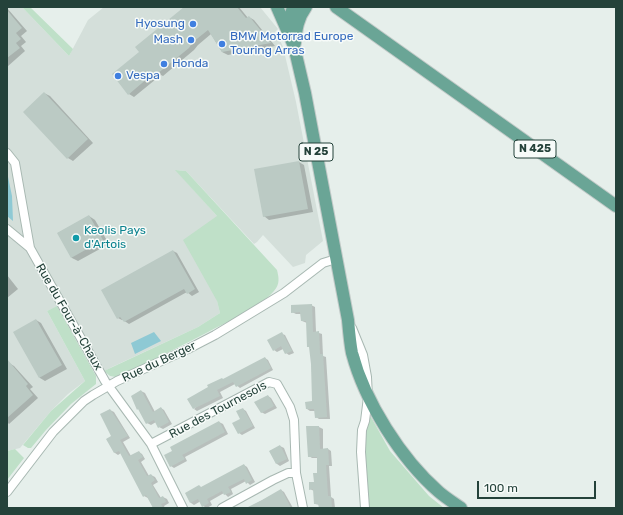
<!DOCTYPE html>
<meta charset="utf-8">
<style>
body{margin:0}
#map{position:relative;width:623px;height:515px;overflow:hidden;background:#e6efeb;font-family:Rubik,sans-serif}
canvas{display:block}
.frame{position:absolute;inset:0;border:8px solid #24423a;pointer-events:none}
.scale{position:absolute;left:477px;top:481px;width:119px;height:18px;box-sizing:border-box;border:2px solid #24423a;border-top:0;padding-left:5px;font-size:12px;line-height:14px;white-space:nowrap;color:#24423a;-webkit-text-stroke:3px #f7fbf9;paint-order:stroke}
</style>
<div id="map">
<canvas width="623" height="515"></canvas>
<div class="frame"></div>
<div class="scale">100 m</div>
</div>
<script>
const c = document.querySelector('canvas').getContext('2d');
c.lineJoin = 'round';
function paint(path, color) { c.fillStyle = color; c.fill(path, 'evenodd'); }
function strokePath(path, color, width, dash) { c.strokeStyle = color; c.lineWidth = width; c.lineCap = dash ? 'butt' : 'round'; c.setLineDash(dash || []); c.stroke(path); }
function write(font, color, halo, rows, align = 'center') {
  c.font = font + ' Rubik,sans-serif'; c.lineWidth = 3; c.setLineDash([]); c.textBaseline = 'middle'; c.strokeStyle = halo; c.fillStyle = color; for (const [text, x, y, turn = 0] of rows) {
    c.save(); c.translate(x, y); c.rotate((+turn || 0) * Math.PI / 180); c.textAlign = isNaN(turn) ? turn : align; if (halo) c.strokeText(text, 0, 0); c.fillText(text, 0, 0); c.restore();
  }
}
const built = new Path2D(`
 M7,7h15l47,49 19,-36 16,-13h156l18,22 -5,5 7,6 3,7 13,55 27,139 -17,14 -1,8 -12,4 -30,-32 -6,7 -3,2 -68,-73 -10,-1 41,46v85l3,12 -22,14 -86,40 -16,9 -38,-70 -11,5 38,70 -17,13 -17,17 -31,37 -13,3z`);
const green = new Path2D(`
 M22,7h8l43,42 -4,7z
 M175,170l11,1 91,99c2,8 3,14 -3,21 -14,16 -45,30 -64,40 -31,16 -62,32 -94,46l-6,-1 -6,-5 94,-44 22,-14 -3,-12 -34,-61 34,-24z
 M57,306l39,70v8l-25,20 -25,26 -15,18h-3l-5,-3 28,-34 34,-30 -38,-70z
 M371,417l19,34 39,45 15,12h-79v-87z
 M15,449l9,9 -17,22v-29z`);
const water = new Path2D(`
 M7,172l5,24 1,25 -6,-5z
 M154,332l7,9 -26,13 -4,-11z`);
const shadow = new Path2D(`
 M185,7h54l9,11 1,-1 5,3 21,26 -47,9 -6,-3 -11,-18 -13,11 -4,5 -31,26 -2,-1 -27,22 -5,-3 11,-42z
 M7,8l20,23 -6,5 5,6 -5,4 4,5 -18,16z
 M44,93l6,3 43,47 -20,18 -5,-3z
 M299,162l5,3 9,47 -44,8 -5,-4z
 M89,216l6,4 14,24 -31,17 -6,-3 -14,-25z
 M173,251l4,2 22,39 -7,4 -5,-4 -58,32 -6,-4h-1l-4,-2z
 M7,275l11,14 -11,9z
 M311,305l4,2 1,25 6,2 1,22 3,1 4,62h-11l-3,-2 -1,-6h-5l-3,-2 6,-7 -2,-54 -3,-2 -1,-23 -5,-2 -1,-7h-5l-4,-2z
 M36,320l5,3 26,46 -22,12 -5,-3 -25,-46z
 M282,334l3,1 9,18 -5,2 -3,-2 -3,-4 -6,3 -3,-2z
 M265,358l3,2 5,10 -33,18 -5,-4 -15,8 3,6 -26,13 -3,-2 30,-29z
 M9,363l5,3 19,21 -3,2 8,9 -29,26 -2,-2v-58z
 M141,391l4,2 10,19 6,-4 3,2 8,14 -9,5 -4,-2 -3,-5 -5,3 -4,-2z
 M268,396l3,2 6,10 -12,6 -4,-2z
 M243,409l3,2 9,17 -13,7 -3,-2z
 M110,410l4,2 16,26 -7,4 8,14 8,-4 3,2 3,5 -4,3 8,14 2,-1 4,2 3,5 -5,3 8,13 2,-1 4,2 2,4 -5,3 1,2h-11l-6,-10 -4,-2 -23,-43 -3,2 -3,-2 -8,-14 6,-3z
 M219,422l4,2 5,10 -43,23 2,4 -13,7 -3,-2 -6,-10z
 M308,427h11l4,2v21l5,-1 3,2 1,15h-3l2,31 3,2 1,9h-15v-3l-5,-1 -1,-13 -4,-2 5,-6 3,-9v-16h-6l-3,-2z
 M280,446l4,2 5,13 -9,5 -3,-2 -7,-13z
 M244,465l3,2 8,15 -5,3 -4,-4 -15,8 2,5 -5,3 -4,-4 -14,8 2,4 -5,3 -4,-2 -2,-5 -7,4 -3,-2 -5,-10 16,-5z
 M281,490l3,2 9,16h-45z`);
const building = new Path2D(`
 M184,7h53l9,11 3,-2 22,27 -49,9 -14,-22 -15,12 -4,6 -32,26 -2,-2 -27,23 -16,-21 27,-22 -4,-5z
 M7,10l15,18 -6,5 5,6 -5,4 4,5 -13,10z
 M44,92l44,47 -21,20 -44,-47z
 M299,161l9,48 -45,8 -9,-48z
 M89,215l14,25 -32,18 -14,-25z
 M173,250l22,39 -8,5 -3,-5 -60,33 -4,-5 -3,2 -16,-29z
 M312,304l1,28 6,-1 1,23h3l4,63 -12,1 -1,-9h-8l-1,-7 7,-1 -1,-37 -2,-17h-2l-1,-26h-5l-1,-9 -9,1v-8z
 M36,319l26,46 -23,13 -26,-46z
 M282,332l10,19 -7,3 -4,-8 -8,5 -6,-11z
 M265,357l6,11 -5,3 -30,16 -3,-5 -16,8 3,6 -27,13 -6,-10 21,-12 -1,-2 15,-7 1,1z
 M7,359l21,25 -2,2 7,9 -26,23z
 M141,390l12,22 8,-5 8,15 -11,6 -4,-8 -8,4 -8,-15 -1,1 -6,-14z
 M268,395l6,11 -13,7 -7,-11z
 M243,408l10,18 -15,8 -6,-11 8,-4 -4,-8z
 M110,409l18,27 -8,4 9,16 10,-5 4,6 -5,3 9,16 4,-2 4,6 -4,3 8,15 4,-2 3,6 -5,2 2,4h-10l-7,-13 -3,2 -24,-46 -5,2 -8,-14 5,-3 -11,-22z
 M219,421l6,11 -43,23 3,4 -15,8 -6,-12 8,-4 -2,-4z
 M306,426h13l1,23 8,-1 1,17h-3l2,31h3l1,12h-13l-1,-4h-4l-1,-15 -4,1v-8h5l-1,-9h4v-16h-9z
 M280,445l7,14 -11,5 -7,-13z
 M244,464l8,16 -6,4 -2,-5 -16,8 3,5 -7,3 -2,-4 -15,8 2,4 -7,4 -4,-8 -8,4 -5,-10 14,-8 2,2z
 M281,489l10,19h-45l16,-8z`);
const street = new Path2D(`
 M7,153l8,10 15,85 75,133 46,63 32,64
 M7,229l23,19
 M352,328l11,27 4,22 1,20 -3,24 -3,9 -1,22 4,56
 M151,444l118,-62 8,2 13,23 4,13 2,53 7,35
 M7,492l46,-60 31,-31 9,-6 24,-14 71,-32 27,-14 69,-42 39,-30 13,-4
 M222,508l51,-28 15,-7h8`);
const primary = new Path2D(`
 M277,7l17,39 11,47 43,227c1,11 2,23 4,33 13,49 49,106 87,139 7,6 15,11 22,16
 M336,7l280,199
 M289,31v-9l4,-15
 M295,43c1,-14 3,-25 11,-36`);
const markers = [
 [193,24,4,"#3f7fe0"],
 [191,40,4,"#3f7fe0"],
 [222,44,4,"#3f7fe0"],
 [164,64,4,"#3f7fe0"],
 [118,76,4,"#3f7fe0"],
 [76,238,4,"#0f9aa8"]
];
const shields = [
 [535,149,42],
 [316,152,34]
];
const shieldNames = [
 ["N 425",535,149],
 ["N 25",316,152]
];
const shopNames = [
 ["Hyosung",185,24,"right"],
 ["BMW Motorrad Europe",230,37],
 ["Touring Arras",230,51],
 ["Mash",183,40,"right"],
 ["Honda",172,64],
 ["Vespa",126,76]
];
const cultureNames = [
 ["Keolis Pays",84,231],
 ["d'Artois",84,245]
];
const streetNames = [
 ["Rue du Four-à-Chaux",69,317,60],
 ["Rue du Berger",159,362,-25],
 ["Rue des Tournesols",218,410,-28]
];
paint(built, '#d4dfda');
paint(green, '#bfe0c8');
paint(water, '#8ec9d4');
paint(shadow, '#0003');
paint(building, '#bbcac4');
strokePath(street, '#a8b8b2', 10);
strokePath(primary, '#c2cac8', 14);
strokePath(street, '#fff', 8);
strokePath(primary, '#6aa596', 12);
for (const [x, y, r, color] of markers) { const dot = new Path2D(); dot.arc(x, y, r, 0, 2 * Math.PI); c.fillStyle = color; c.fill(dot); strokePath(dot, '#f7fbf9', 1.5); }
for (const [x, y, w] of shields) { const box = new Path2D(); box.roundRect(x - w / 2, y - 9, w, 18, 3); c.fillStyle = '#f7fbf9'; c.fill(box); strokePath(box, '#24423a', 1); }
write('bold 11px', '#24423a', null, shieldNames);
write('12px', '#366cbe', '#f7fbf9', shopNames, 'left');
write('12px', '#0d838f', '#f7fbf9', cultureNames, 'left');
write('12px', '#24423a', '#f7fbf9', streetNames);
</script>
